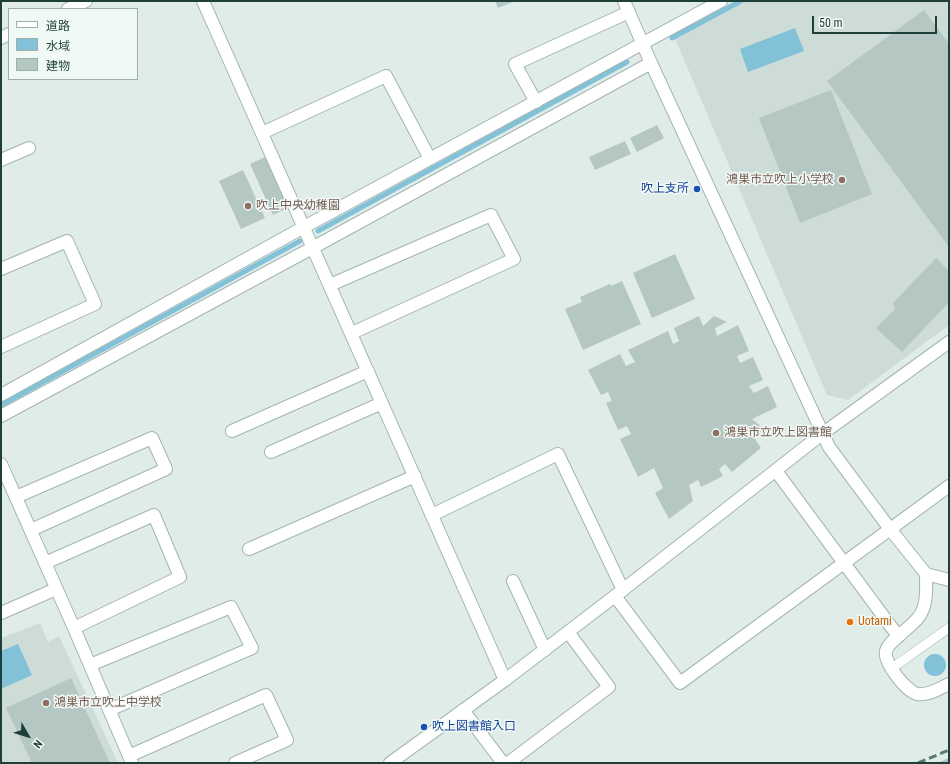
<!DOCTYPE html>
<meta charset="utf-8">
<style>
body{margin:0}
#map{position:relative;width:950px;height:764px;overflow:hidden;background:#e0ece8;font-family:"Roboto Condensed","Noto Sans JP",sans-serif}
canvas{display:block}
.frame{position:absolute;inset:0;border:2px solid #1f3f3a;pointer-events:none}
.legend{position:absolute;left:8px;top:8px;width:130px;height:72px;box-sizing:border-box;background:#f1f9f6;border:1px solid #9dafab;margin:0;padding:5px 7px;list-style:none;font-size:12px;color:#1f3f3a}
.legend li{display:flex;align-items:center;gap:8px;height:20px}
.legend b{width:20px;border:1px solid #9dafab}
.north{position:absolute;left:8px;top:716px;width:40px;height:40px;-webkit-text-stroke:3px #f1f9f6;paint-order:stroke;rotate:129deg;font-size:11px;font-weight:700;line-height:16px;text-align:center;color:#1f3f3a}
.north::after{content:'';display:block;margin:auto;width:14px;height:18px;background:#1f3f3a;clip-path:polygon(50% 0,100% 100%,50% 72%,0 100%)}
.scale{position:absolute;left:812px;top:16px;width:125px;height:18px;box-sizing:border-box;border:2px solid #1f3f3a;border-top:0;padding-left:5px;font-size:12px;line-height:14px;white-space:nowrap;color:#1f3f3a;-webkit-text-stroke:3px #f1f9f6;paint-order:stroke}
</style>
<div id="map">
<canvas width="950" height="764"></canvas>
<div class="frame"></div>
<ul class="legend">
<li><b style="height:5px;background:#fff"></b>道路</li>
<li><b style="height:11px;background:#82c1d8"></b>水域</li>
<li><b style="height:11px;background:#b5c7c2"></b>建物</li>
</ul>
<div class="north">N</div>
<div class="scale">50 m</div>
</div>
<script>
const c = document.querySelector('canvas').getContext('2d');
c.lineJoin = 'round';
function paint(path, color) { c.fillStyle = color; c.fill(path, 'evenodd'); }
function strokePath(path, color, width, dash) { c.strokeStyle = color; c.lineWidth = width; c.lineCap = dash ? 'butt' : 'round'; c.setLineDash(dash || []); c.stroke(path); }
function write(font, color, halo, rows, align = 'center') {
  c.font = font + ' "Roboto Condensed","Noto Sans JP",sans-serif'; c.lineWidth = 3; c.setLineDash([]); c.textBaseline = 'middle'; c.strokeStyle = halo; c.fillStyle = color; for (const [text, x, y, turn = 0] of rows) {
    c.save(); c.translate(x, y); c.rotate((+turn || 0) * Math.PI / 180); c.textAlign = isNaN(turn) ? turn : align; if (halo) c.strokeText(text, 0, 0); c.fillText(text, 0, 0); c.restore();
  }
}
const built = new Path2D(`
 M734,1h215v324l-101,75 -21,-5 -154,-361z
 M40,623l8,19 11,-6 59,127h-117v-125z`);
const water = new Path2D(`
 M795,28l9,23 -56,21 -8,-23z
 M18,644l14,31 -31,14v-38z
 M924 665a11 11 0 1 1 22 0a11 11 0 1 1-22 0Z`);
const stream = new Path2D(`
 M672,38l69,-37
 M318,231l309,-169
 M1,405l299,-164`);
const building = new Path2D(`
 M495,1h20l-17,7z
 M924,10l25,34v203l-122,-166z
 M831,90l41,104 -72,29 -41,-105z
 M657,125l7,13 -27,14 -7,-14z
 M625,141l6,13 -36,16 -6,-13z
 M267,156l23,51 -17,8 -23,-51z
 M243,170l22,48 -24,11 -22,-48z
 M675,254l20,45 -43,19 -19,-45z
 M936,258l13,13v31l-47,50 -26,-24 19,-19 -2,-6z
 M622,281l19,43 -58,26 -18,-41 17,-7 -2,-5 30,-13 1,2z
 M699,316l4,10 11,-10 13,6 -12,6 2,8 21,-11 11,26 -12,5 3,7 13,-6 10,23 -14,6 5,7 14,-7 9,21 -25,12 11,9 -8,11 6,9 -29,24 -7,-8 -6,5 4,7 -22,11 -3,-7 -9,5 4,16 -24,18 -14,-26 8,-5 -9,-20 -16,9 -18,-38 11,-5 -4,-8 -9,4 -12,-27 6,-2 -4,-9 -7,3 -13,-25 32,-16 6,12 9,-4 -7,-12 40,-19 5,13 6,-3 -5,-13z
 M71,678l39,85h-78l-26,-55z
 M949,758v5h-12z`);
const service = new Path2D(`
 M892,668l57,-40`);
const minor = new Path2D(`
 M203,1l302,679
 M536,102l-21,-38 114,-52
 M262,133l124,-57 44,83
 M1,160l28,-12
 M1,269l66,-28 28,63 -94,43
 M330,285l161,-70 23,44 -162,74
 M1,395l303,-168 417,-226
 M1,416l313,-169 337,-184
 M232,431l136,-60
 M271,452l111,-49
 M1,464l73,164 58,135
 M776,471l122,165
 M16,497l136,-59 14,31 -135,61
 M432,515l126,-61 65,136
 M249,549l166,-73
 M45,563l109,-48 26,62 -106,51
 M949,580l-23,-6c0,14 2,32 -8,44 -5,6 -12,11 -18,17 -6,5 -12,9 -14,16 -3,11 20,40 31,43 11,2 23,-6 32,-10
 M513,581l32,69
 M615,596l65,87 269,-197
 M1,613l55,-24
 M90,665l141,-58 21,41 -143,62
 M463,710l40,53
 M129,756l137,-61 21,45 -52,23
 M508,763l101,-76 -41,-55`);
const tertiary = new Path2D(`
 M624,1l27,62 178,384 61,82 36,45
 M68,9l18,-8
 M1,38l8,-4
 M390,763l115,-83 110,-84 207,-162 127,-92`);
const rail = new Path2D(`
 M918,763l31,-13`);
const markers = [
 [842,180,4,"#8d6e63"],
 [697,189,4,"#1a4fb4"],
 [248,206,4,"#8d6e63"],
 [716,433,4,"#8d6e63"],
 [850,622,4,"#e8710a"],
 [46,703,4,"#8d6e63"],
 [424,727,4,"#1a4fb4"]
];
const educationNames = [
 ["鴻巣市立吹上小学校",834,180,"right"],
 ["吹上中央幼稚園",256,206],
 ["鴻巣市立吹上図書館",724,433],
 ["鴻巣市立吹上中学校",54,703]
];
const transitNames = [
 ["吹上支所",689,189],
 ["吹上図書館入口",432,727,"left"]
];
const foodNames = [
 ["Uotami",858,622]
];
paint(built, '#cedcd7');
paint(water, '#82c1d8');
strokePath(stream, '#82c1d8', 5);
paint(building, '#b5c7c2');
strokePath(service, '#a2b5b0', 10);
strokePath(minor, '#a2b5b0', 14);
strokePath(tertiary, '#a2b5b0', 14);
strokePath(service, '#fff', 9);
strokePath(minor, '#fff', 12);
strokePath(tertiary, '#fff', 12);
strokePath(rail, '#597a75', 3, [8, 4]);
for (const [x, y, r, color] of markers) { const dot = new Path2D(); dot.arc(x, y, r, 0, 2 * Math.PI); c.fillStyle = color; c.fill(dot); strokePath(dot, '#f1f9f6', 1.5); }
write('12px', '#785e54', '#f1f9f6', educationNames, 'left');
write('12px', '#164399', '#f1f9f6', transitNames, 'right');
write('12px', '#c56008', '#f1f9f6', foodNames, 'left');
</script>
